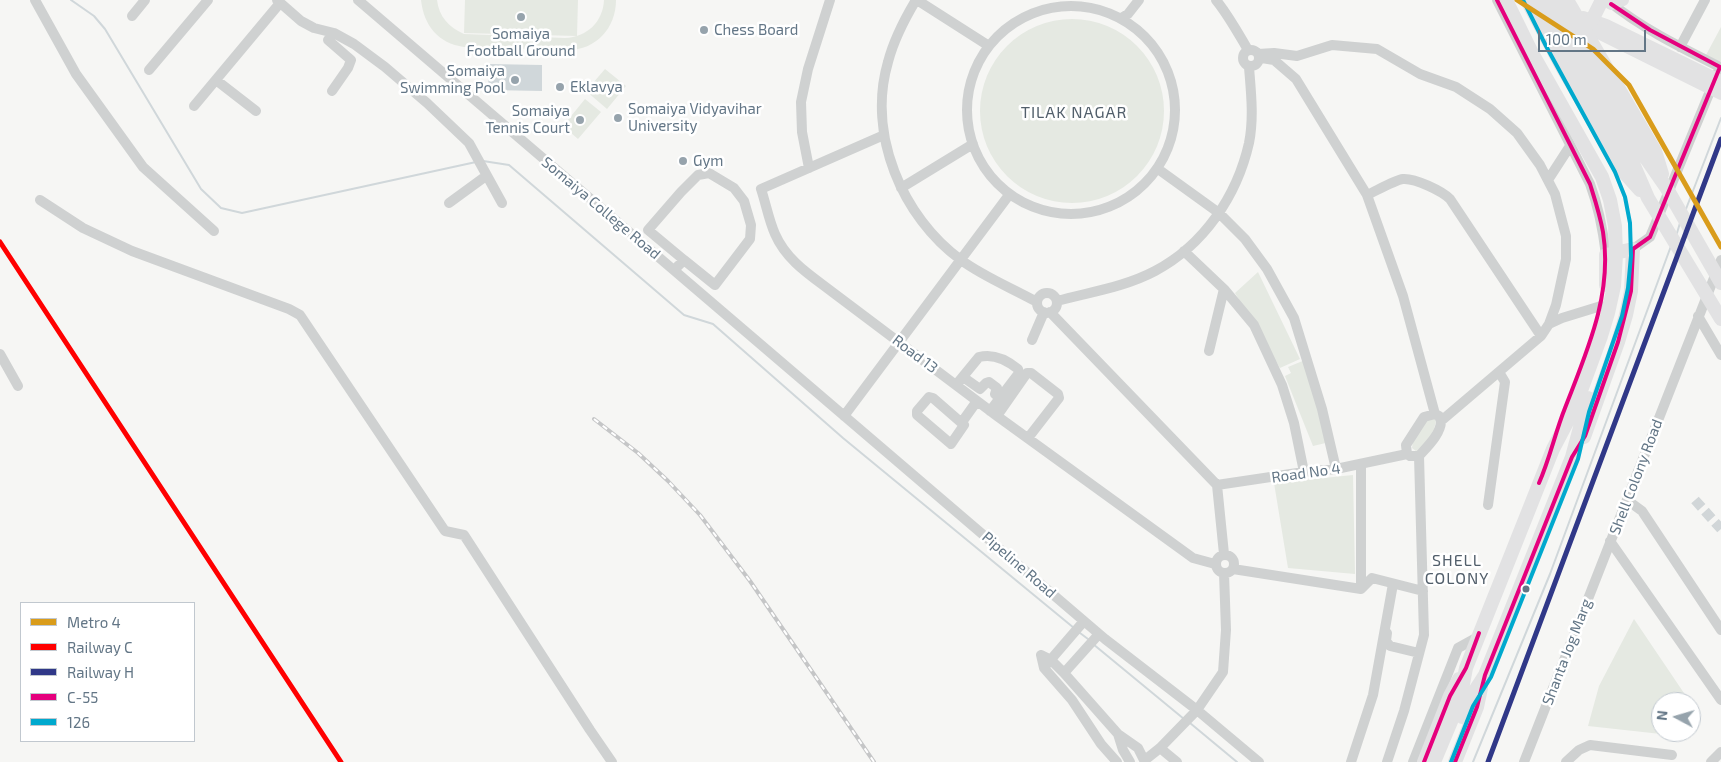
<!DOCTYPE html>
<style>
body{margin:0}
#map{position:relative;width:1721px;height:762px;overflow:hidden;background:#f6f6f4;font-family:"Exo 2",sans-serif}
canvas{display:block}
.legend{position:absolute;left:20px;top:602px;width:175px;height:140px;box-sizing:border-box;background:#fff;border:1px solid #c1c8cf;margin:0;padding:6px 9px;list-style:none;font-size:15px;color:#637686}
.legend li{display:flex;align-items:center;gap:10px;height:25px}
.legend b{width:25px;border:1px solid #c1c8cf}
.north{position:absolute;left:1651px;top:692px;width:50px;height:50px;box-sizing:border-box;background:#fff;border:1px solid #c1c8cf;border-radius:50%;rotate:276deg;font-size:14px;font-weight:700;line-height:20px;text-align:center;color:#637686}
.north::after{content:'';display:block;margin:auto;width:18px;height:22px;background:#96a3ac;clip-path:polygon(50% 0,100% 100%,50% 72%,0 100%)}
.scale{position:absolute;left:1538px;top:30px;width:108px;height:22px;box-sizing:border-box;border:2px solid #637686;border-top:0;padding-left:6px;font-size:15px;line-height:18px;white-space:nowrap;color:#637686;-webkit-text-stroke:4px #fff;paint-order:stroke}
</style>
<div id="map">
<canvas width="1721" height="762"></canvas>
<ul class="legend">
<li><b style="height:6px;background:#d99c1b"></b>Metro 4</li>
<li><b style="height:6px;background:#f00"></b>Railway C</li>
<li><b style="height:6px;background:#303888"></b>Railway H</li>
<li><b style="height:6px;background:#e5007d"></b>C-55</li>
<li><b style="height:6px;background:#00a9ce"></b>126</li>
</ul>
<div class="north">N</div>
<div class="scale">100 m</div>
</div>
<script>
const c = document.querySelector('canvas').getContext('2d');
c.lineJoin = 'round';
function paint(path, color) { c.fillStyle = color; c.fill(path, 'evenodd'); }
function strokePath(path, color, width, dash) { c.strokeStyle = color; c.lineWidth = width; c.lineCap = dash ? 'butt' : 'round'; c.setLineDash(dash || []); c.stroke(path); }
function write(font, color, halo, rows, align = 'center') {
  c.font = font + ' "Exo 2",sans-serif'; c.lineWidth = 5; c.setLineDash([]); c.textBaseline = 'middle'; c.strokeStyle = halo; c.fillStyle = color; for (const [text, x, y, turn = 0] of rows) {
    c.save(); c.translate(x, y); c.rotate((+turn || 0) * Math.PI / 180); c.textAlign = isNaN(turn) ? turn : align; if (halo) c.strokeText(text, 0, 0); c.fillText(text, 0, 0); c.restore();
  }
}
const green = new Path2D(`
 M421,0h16c2,17 12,27 27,34l101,4c22,-1 38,-16 39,-38h12c0,28 -20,50 -48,50l-104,-3c-26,-4 -40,-21 -43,-47z
 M465,0h113l-1,36 -113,-3z
 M980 111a92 92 0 1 1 184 0a92 92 0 1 1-184 0Z
 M1721,27v35l-15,-7z
 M605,69l21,17 -19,23 -21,-18z
 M585,99l16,13 -23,27 -15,-13z
 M1258,272l42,87 -20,9 -45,-75z
 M1305,360l25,82 -17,4 -28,-70 6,-3 -3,-6z
 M1432,417l4,3c-1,12 -10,26 -20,31l-4,-3 1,-7 14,-22z
 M1353,475l2,99 -67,-6 -14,-85z
 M1634,619l54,80 -2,3h-25v30h11l-2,3 -82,-9 11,-40z`);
const water = new Path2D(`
 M489,64l53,1v26l-54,-1z`);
const stream = new Path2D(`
 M71,0l23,16 11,13 96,160 20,19 21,5 234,-51
 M483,161l26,4 175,150 29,9 130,114 231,190
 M1686,209l35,-91
 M1677,233l3,-10
 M1080,633l8,6
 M1093,644l91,75
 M1190,723l47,39
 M1473,762l77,-188 121,-328`);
const minorTunnel = new Path2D(`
 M1695,500l26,29`);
const minor = new Path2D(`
 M35,0l41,74 67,93 71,64
 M277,0l24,21 13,7 20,5 20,11 31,23 42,36 42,40 33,60
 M358,0l747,639 92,71 62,52
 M916,0c-12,20 -22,39 -28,62 -21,72 14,155 73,198 23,17 51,28 76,42
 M917,0l72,46
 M1216,0c13,16 22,33 32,50
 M1497,0l93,184c9,24 13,46 16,71
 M1607,0c34,28 73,47 113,67l-70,170 -17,12
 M967 110a104 104 0 1 1 208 0a104 104 0 1 1-208 0Z
 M132,16l13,-16
 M1123,17l5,-3 11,-14
 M1680,47l25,-47
 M1243 58a8 8 0 1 1 16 0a8 8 0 1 1-16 0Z
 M1258,54l16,-1 23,3 35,-11 45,4 43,25 36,13 34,22 27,24 23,32 15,29 11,42v23l-10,46 -7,19
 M1262,58l12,2 22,19 71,116 36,101 32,118 4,2 2,5
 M149,70l59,-70
 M216,80l40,31
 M332,91l16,-23 3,-8 -23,-20 6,-7
 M194,106l86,-103
 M884,135l-123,54c5,15 8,32 14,45 10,23 29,37 48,51l174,131 196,142 22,6
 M809,168l-7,-36 -1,-30 7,-33 22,-69
 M1158,169l61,44 26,26 22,30 27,49 28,91 14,60
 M1548,180l22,-34
 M901,188l72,-44
 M1367,195c9,-4 28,-15 36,-16 12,-1 39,12 47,20l91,137
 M40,200l43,28 49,23 157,58 11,6 145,216 19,4 126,195 22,32
 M449,203l37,-27
 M1184,251l40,38 30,36 28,60 12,38 10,49
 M674,270l10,-10 31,25 35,-46 1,-14 -7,-24 -10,-13 -25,-15 -11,2 -17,17 -33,38 36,30
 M1037 303a10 10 0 1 1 20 0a10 10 0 1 1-20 0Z
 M1057,301c33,-9 68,-14 98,-30 49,-26 82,-75 94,-128 5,-25 2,-51 0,-76
 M1050,312l167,173
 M1698,316l23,39
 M1032,340l12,-28
 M1209,351l15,-62
 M0,354l18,32
 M963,377l17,12 6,-6 3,-1 8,6 -2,6 5,4
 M956,385l23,-28c15,-4 28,3 39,12l1,4 -29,38
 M929,397l4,1 31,27 -13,19 -34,-29v-4z
 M844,416l165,-221
 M997,416l30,-43h4l27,21 1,4 -31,40
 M1441,421l100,-85 8,-12 13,-6 39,-12
 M962,422l15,-21
 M1407,454l-1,-9 18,-28 11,-3
 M1361,465v124
 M1217,485l87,-13 32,-3 71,-15 3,2h9c8,-9 22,-22 22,-35
 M1217,485l7,69
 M1627,500l15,11 79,119
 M1488,505l17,-123 -6,-10
 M1610,541l111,159
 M1216 564a9 9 0 1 1 18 0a9 9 0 1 1-18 0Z
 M1233,569l128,20
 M1361,589l11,-11 51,13
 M1387,633l-1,8 4,5 29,7
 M1041,655l10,5 13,13 54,61 5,16 7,12
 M1041,655l3,13 28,32 29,44 16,18
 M1047,664l37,-43
 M1064,673l35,-39
 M1118,734l20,14 7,14
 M1160,748l17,14
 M1145,760l15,-12 37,-38 26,-38 3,-42 -2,-57
 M1351,762l22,-67 20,-111
 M1387,762l17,-51 20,-76 -5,-179
 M1413,762l45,-114 20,-11
 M1524,762l197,-502
 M1566,762l13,-12 11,-5 82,10
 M1711,762l10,-10`);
const major = new Path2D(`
 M1611,4l12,-4
 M1583,17l23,8 115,56
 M1578,23l143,71`);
const highway = new Path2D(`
 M1527,0l34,65 61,105 18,20
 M1540,0l92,161 16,37 73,121
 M1555,0l88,154 23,33 55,96
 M1567,0l88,151 7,23
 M1592,20l9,-18
 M1584,437l34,-95 8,-27 5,-24 2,-42 -27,6v30
 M1462,717l5,-14 18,-28 87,-218 16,-59
 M1424,762l26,-66 9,-17
 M1434,762l26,-62 6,-32 87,-219 22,-42 26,-71 7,-23 6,-27 2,-31 -1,-29 -5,-26 -8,-23 -70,-124 -26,-53
 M1455,762l22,-55 4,-19`);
const rail = new Path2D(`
 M594,419l44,34 30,28 32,34 50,66 124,181`);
const bus1 = new Path2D(`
 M1497,0l93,184c5,16 10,31 13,48 10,62 -16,119 -38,176 -10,25 -15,50 -26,75
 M1424,762l26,-66 16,-28 13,-35
 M1455,762l22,-55 8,-32 87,-218 13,-21 33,-94 13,-51 2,-42 17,-12 70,-170 -70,-37 -39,-26`);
const bus2 = new Path2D(`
 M1451,762l22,-56 18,-29 87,-218 11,-47 33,-96 6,-28 3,-32 -1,-33 -5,-26 -10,-25 -69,-126 -23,-46`);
const rail1 = new Path2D(`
 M0,242l341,520`);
const rail2 = new Path2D(`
 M1488,762l233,-623`);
const metro1 = new Path2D(`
 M1517,0l76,49 36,36 92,162`);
const markers = [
 [521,17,5,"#96a3ac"],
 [704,30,5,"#96a3ac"],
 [515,80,5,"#96a3ac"],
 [560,87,5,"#96a3ac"],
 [618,118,5,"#96a3ac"],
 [580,120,5,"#96a3ac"],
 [683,161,5,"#96a3ac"],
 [1526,589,4.5,"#637686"]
];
const poiNames = [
 ["Chess Board",714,30],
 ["Somaiya",521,34,"center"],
 ["Football Ground",521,51,"center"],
 ["Somaiya",505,71,"right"],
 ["Swimming Pool",505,88,"right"],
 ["Eklavya",570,87],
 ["Somaiya Vidyavihar",628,109],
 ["University",628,126],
 ["Somaiya",570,111,"right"],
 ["Tennis Court",570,128,"right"],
 ["Gym",693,161]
];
const streetNames = [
 ["Somaiya College Road",601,208,40],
 ["Road 13",915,354,37],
 ["Road No 4",1306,473,-8],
 ["Shell Colony Road",1636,477,-69],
 ["Pipeline Road",1019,565,41],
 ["Shanta Jog Marg",1567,652,-69]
];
const neighbourhoodNames = [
 ["TILAK NAGAR",1074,113],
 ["SHELL",1457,561],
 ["COLONY",1457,579]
];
paint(green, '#e5e9e2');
paint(water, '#d0d7da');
strokePath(stream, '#d0d7da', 2);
strokePath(minorTunnel, '#d1d6d8', 10, [10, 5]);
strokePath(minor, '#cfd1d1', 10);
strokePath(major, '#e2e2e3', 12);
strokePath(highway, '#e2e2e3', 14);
strokePath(rail, '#c5c6c7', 4);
strokePath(rail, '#fff', 2, [5.5]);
strokePath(bus1, '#e5007d', 4);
strokePath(bus2, '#00a9ce', 4);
strokePath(rail1, '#f00', 5);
strokePath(rail2, '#303888', 5);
strokePath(metro1, '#d99c1b', 5);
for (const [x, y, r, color] of markers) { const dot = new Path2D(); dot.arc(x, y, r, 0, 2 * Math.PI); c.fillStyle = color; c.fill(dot); strokePath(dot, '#fff', 2); }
write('15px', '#637686', '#fff', poiNames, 'left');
write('15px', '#637686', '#fff', streetNames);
c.letterSpacing = '1px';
write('16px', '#525f6b', '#fff', neighbourhoodNames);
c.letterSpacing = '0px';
</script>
